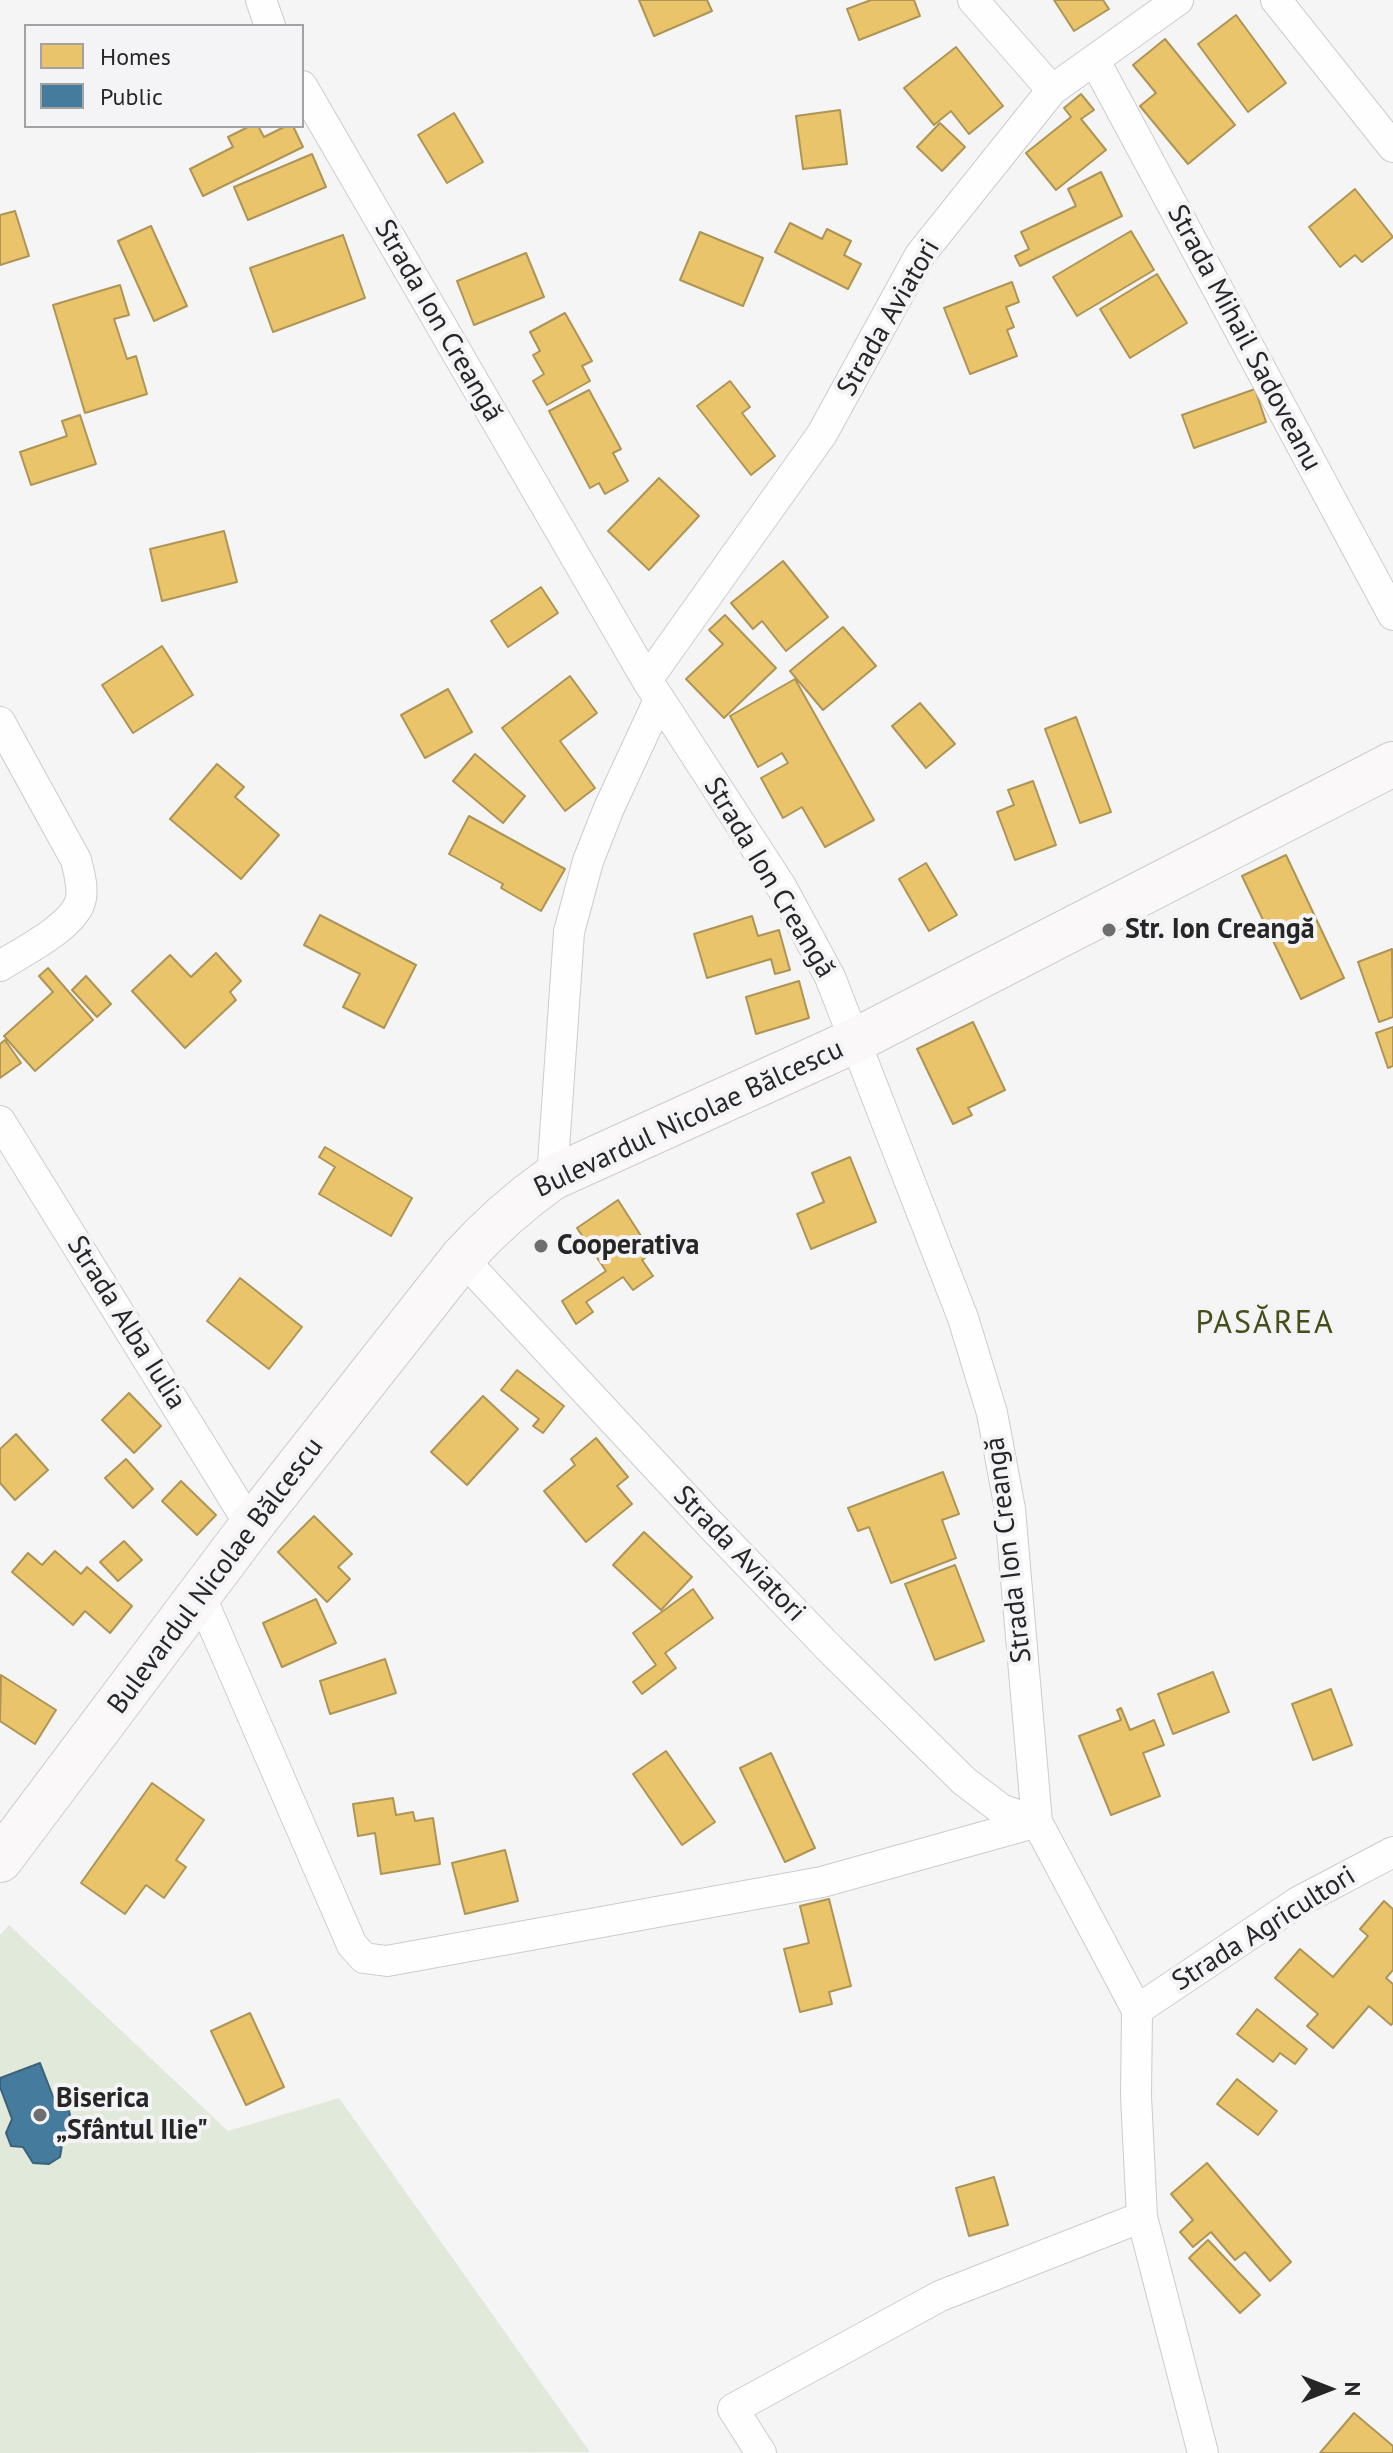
<!DOCTYPE html>
<meta charset="utf-8">
<style>
body{margin:0}
#map{position:relative;width:1393px;height:2453px;overflow:hidden;background:#f5f5f5;font-family:"PT Sans",sans-serif}
canvas{display:block}
.legend{position:absolute;left:24px;top:24px;width:280px;height:104px;box-sizing:border-box;background:#f4f4f6;border:2px solid #a2a2a3;margin:0;padding:10px 14px;list-style:none;font-size:24px;color:#262627}
.legend li{display:flex;align-items:center;gap:16px;height:40px}
.legend b{width:40px;border:2px solid #a2a2a3}
.north{position:absolute;left:1289px;top:2349px;width:80px;height:80px;-webkit-text-stroke:6px #f4f4f6;paint-order:stroke;rotate:90deg;font-size:22px;font-weight:700;line-height:32px;text-align:center;color:#262627}
.north::after{content:'';display:block;margin:auto;width:28px;height:36px;background:#262627;clip-path:polygon(50% 0,100% 100%,50% 72%,0 100%)}
</style>
<div id="map">
<canvas width="1393" height="2453"></canvas>
<ul class="legend">
<li><b style="height:22px;background:#e9c46a"></b>Homes</li>
<li><b style="height:22px;background:#457b9d"></b>Public</li>
</ul>
<div class="north">N</div>
</div>
<script>
const c = document.querySelector('canvas').getContext('2d');
c.lineJoin = 'round';
function paint(path, color) { c.fillStyle = color; c.fill(path, 'evenodd'); }
function strokePath(path, color, width, dash) { c.strokeStyle = color; c.lineWidth = width; c.lineCap = dash ? 'butt' : 'round'; c.setLineDash(dash || []); c.stroke(path); }
function write(font, color, halo, rows, align = 'center') {
  c.font = font + ' "PT Sans",sans-serif'; c.lineWidth = 8; c.setLineDash([]); c.textBaseline = 'middle'; c.strokeStyle = halo; c.fillStyle = color; for (const [text, x, y, turn = 0] of rows) {
    c.save(); c.translate(x, y); c.rotate((+turn || 0) * Math.PI / 180); c.textAlign = isNaN(turn) ? turn : align; if (halo) c.strokeText(text, 0, 0); c.fillText(text, 0, 0); c.restore();
  }
}
const green = new Path2D(`
 M9,1925l219,206 111,-33 251,354 -590,1v-518z`);
const homes = new Path2D(`
 M639,0h68l5,11 -58,25z
 M871,0h43l6,16 -61,24 -12,-31z
 M1054,0h49l6,9 -35,22z
 M1236,15l50,68 -38,29 -50,-68z
 M1165,39l70,86 -47,39 -48,-58 16,-13 -23,-28z
 M956,47l47,59 -34,28 -18,-23 -17,14 -30,-37z
 M1081,94l13,16 -13,9 25,31 -50,40 -30,-37 45,-36 -7,-9z
 M840,110l7,54 -44,5 -7,-53z
 M454,113l29,49 -36,21 -29,-48z
 M940,123l25,24 -23,24 -25,-24z
 M250,126h8l6,11 22,-11h7l10,21 -100,49 -13,-27 43,-22 -5,-10z
 M312,154l14,33 -78,33 -14,-33z
 M1101,172l21,44 -102,50 -5,-10 14,-7 -8,-17 55,-26 -8,-17z
 M1355,189l38,48 -31,25 -7,-7 -15,12 -31,-40z
 M15,211l14,45 -29,9v-50z
 M790,223l32,16 5,-10 24,12 -7,14 17,9 -13,25 -73,-37z
 M151,226l36,80 -33,15 -36,-80z
 M1131,231l23,39 -77,46 -24,-39z
 M700,232l63,26 -20,48 -63,-26z
 M343,235l22,63 -92,34 -23,-64z
 M526,253l18,44 -70,28 -17,-44z
 M1157,274l30,49 -57,35 -30,-49z
 M1012,282l7,20 -13,5 8,20 -7,3 10,26 -47,18 -26,-66z
 M120,285l9,30 -15,4 13,40 9,-3 11,38 -62,19 -32,-108z
 M565,313l27,48 -10,5 8,15 -43,24 -14,-24 11,-7 -11,-19 7,-4 -10,-19z
 M730,381l20,26 -8,6 33,43 -24,19 -54,-69z
 M1255,389l11,33 -72,26 -12,-33z
 M589,390l32,59 -8,4 15,28 -23,13 -6,-11 -9,5 -41,-77z
 M80,415l16,49 -65,21 -11,-33 47,-16 -5,-15z
 M659,478l40,38 -50,54 -41,-39z
 M224,531l13,51 -75,19 -12,-52z
 M783,561l45,56 -42,34 -24,-30 -9,8 -22,-26z
 M541,587l17,26 -50,34 -17,-26z
 M725,615l51,53 -52,50 -38,-39 37,-35 -14,-14z
 M843,627l33,39 -53,44 -33,-39z
 M162,646l31,49 -60,38 -31,-48z
 M570,676l27,37 -37,28 35,47 -30,23 -63,-83z
 M795,679l79,141 -49,27 -23,-40 -19,11 -22,-40 27,-15 -6,-10 -24,14 -28,-51z
 M448,689l24,43 -47,26 -24,-43z
 M920,703l35,41 -29,24 -34,-42z
 M1076,717l35,95 -31,11 -35,-94z
 M475,754l50,42 -22,27 -50,-42z
 M217,764l27,23 -9,10 44,38 -38,44 -71,-60z
 M1033,781l23,64 -41,15 -18,-48 17,-7 -6,-15z
 M469,816l96,53 -24,42 -40,-23 2,-4 -54,-30z
 M1286,855l58,123 -43,21 -59,-123z
 M926,863l31,52 -28,16 -30,-52z
 M320,915l96,50 -32,63 -41,-21 17,-33 -56,-29z
 M752,916l6,20 21,-6 11,40 -15,4 -4,-15 -64,19 -13,-44z
 M1392,949l1,68 -14,5 -21,-60z
 M216,953l25,28 -11,11 6,8 -51,48 -53,-57 38,-36 21,22z
 M48,968l45,52 -58,51 -31,-35 49,-44 -14,-16z
 M86,976l25,28 -14,13 -25,-27z
 M799,981l10,37 -53,16 -10,-37z
 M973,1022l32,68 -37,18 4,7 -19,9 -36,-75z
 M1393,1027v39l-5,2 -12,-35z
 M5,1040l16,23 -21,15v-34z
 M325,1147l87,51 -21,38 -72,-42 16,-27 -16,-10z
 M850,1157l26,65 -65,27 -14,-35 27,-12 -12,-29z
 M618,1200l34,53 -10,7 11,16 -20,14 -10,-13 -37,25 7,10 -17,12 -14,-23 44,-30 -29,-43z
 M240,1278l62,49 -33,42 -62,-48z
 M517,1370l47,36 -21,27 -10,-7 6,-7 -38,-29z
 M129,1393l32,33 -27,27 -32,-33z
 M483,1396l35,33 -51,56 -36,-33z
 M16,1434l32,36 -33,30 -15,-17v-34z
 M596,1438l32,39 -11,9 15,18 -46,38 -42,-51 31,-26 -4,-6z
 M126,1459l27,30 -20,19 -28,-30z
 M943,1472l16,42 -17,6 14,38 -65,25 -22,-56 -11,4 -10,-23z
 M181,1481l35,34 -19,20 -35,-34z
 M314,1516l38,38 -14,13 12,12 -23,23 -49,-50z
 M644,1532l48,45 -31,33 -48,-45z
 M124,1541l18,19 -24,21 -18,-19z
 M55,1551l26,23 6,-7 45,39 -22,27 -25,-22 -12,14 -61,-53 16,-19 14,12z
 M955,1565l29,76 -49,19 -30,-76z
 M693,1589l20,29 -48,35 11,15 -34,26 -9,-12 23,-17 -23,-32z
 M316,1599l20,44 -54,24 -19,-44z
 M385,1659l11,34 -66,21 -10,-33z
 M1213,1672l16,40 -56,22 -15,-40z
 M1,1675l55,35 -21,34 -35,-23z
 M1331,1689l21,56 -39,15 -21,-56z
 M1121,1708l9,22 24,-10 10,25 -21,8 17,43 -49,19 -32,-79 42,-16 -4,-10z
 M666,1751l49,71 -33,23 -49,-71z
 M771,1753l44,95 -30,14 -45,-94z
 M152,1783l52,37 -28,40 10,7 -22,31 -18,-13 -21,29 -44,-31z
 M393,1798l3,17 17,-3 2,9 18,-3 7,46 -59,10 -6,-41 -17,3 -5,-32z
 M505,1850l13,51 -53,13 -13,-51z
 M829,1899l22,87 -22,6 3,12 -32,8 -16,-63 25,-6 -9,-37z
 M1384,1901l9,8v61l-7,8 7,6v39l-2,2 -22,-19 -36,42 -26,-22 11,-12 -43,-36 25,-29 33,28 35,-41 -8,-7z
 M1257,2009l50,40 -12,15 -15,-11 -7,9 -36,-28z
 M250,2013l34,74 -38,18 -35,-74z
 M1237,2079l40,32 -19,24 -41,-31z
 M1207,2163l84,99 -21,19 -25,-29 -10,8 -24,-28 -18,15 -13,-15 13,-12 -22,-26z
 M994,2177l14,48 -39,11 -13,-48z
 M1208,2240l52,55 -20,18 -51,-55z
 M1354,2413l39,33v7h-73z`);
const public = new Path2D(`
 M40,2063l17,44 12,4 4,17 -10,11 -3,18 -11,7 -16,-1 -10,-16 -12,-1 -5,-13 6,-14 -12,-32v-9z`);
const street = new Path2D(`
 M261,0l9,26
 M973,0l79,90
 M1276,0l117,147
 M1095,61l298,554
 M302,86l345,594 135,208 48,89 133,341 29,95 18,96 27,313 100,188 -1,86 6,121 61,236
 M647,680l175,-246 98,-179 132,-165 126,-90
 M0,722l76,138c3,13 7,25 5,38 -4,27 -59,54 -81,68
 M0,1121l251,405
 M552,1178l17,-246 19,-71 21,-53 50,-108
 M462,1258l246,264 122,127 134,132 37,28 36,13
 M200,1595l152,350 12,13 23,3 435,-79 215,-60
 M1137,2010l161,-108 95,-50
 M761,2453l-28,-44 207,-113 202,-79`);
const secondary = new Path2D(`
 M0,1860l251,-334 211,-268c28,-31 56,-56 90,-80l304,-138 537,-276`);
const markers = [
 [1109,930,8,"#6e6e6f"],
 [541,1246,8,"#6e6e6f"],
 [40,2115,8,"#6e6e6f"]
];
const streetNames = [
 ["Strada Aviatori",889,318,-60],
 ["Strada Ion Creangă",438,321,60],
 ["Strada Mihail Sadoveanu",1244,338,62],
 ["Strada Ion Creangă",769,878,59],
 ["Bulevardul Nicolae Bălcescu",689,1119,-25],
 ["Strada Alba Iulia",126,1323,58],
 ["Strada Ion Creangă",1009,1550,-97],
 ["Strada Aviatori",739,1554,46],
 ["Bulevardul Nicolae Bălcescu",216,1576,-53],
 ["Strada Agricultori",1264,1929,-32]
];
const poiNames = [
 ["Str. Ion Creangă",1125,930],
 ["Cooperativa",557,1246],
 ["Biserica",56,2099],
 ["„Sfântul Ilie\"",56,2131]
];
const quarterNames = [
 ["PASĂREA",1265,1324]
];
paint(green, '#e1e9da');
paint(homes, '#e9c46a');
strokePath(homes, '#ae9556', 2);
paint(public, '#457b9d');
strokePath(public, '#3c627a', 2);
strokePath(street, '#ccc', 32);
strokePath(secondary, '#ccc', 46);
strokePath(street, '#fefefe', 30);
strokePath(secondary, '#faf8f8', 44);
for (const [x, y, r, color] of markers) { const dot = new Path2D(); dot.arc(x, y, r, 0, 2 * Math.PI); c.fillStyle = color; c.fill(dot); strokePath(dot, '#f4f4f6', 3); }
write('28px', '#262627', '#f4f4f6', streetNames);
write('bold 28px', '#262627', '#f4f4f6', poiNames, 'left');
c.letterSpacing = '2px';
write('32px', '#434f17', '#f4f4f6', quarterNames);
c.letterSpacing = '0px';
</script>
